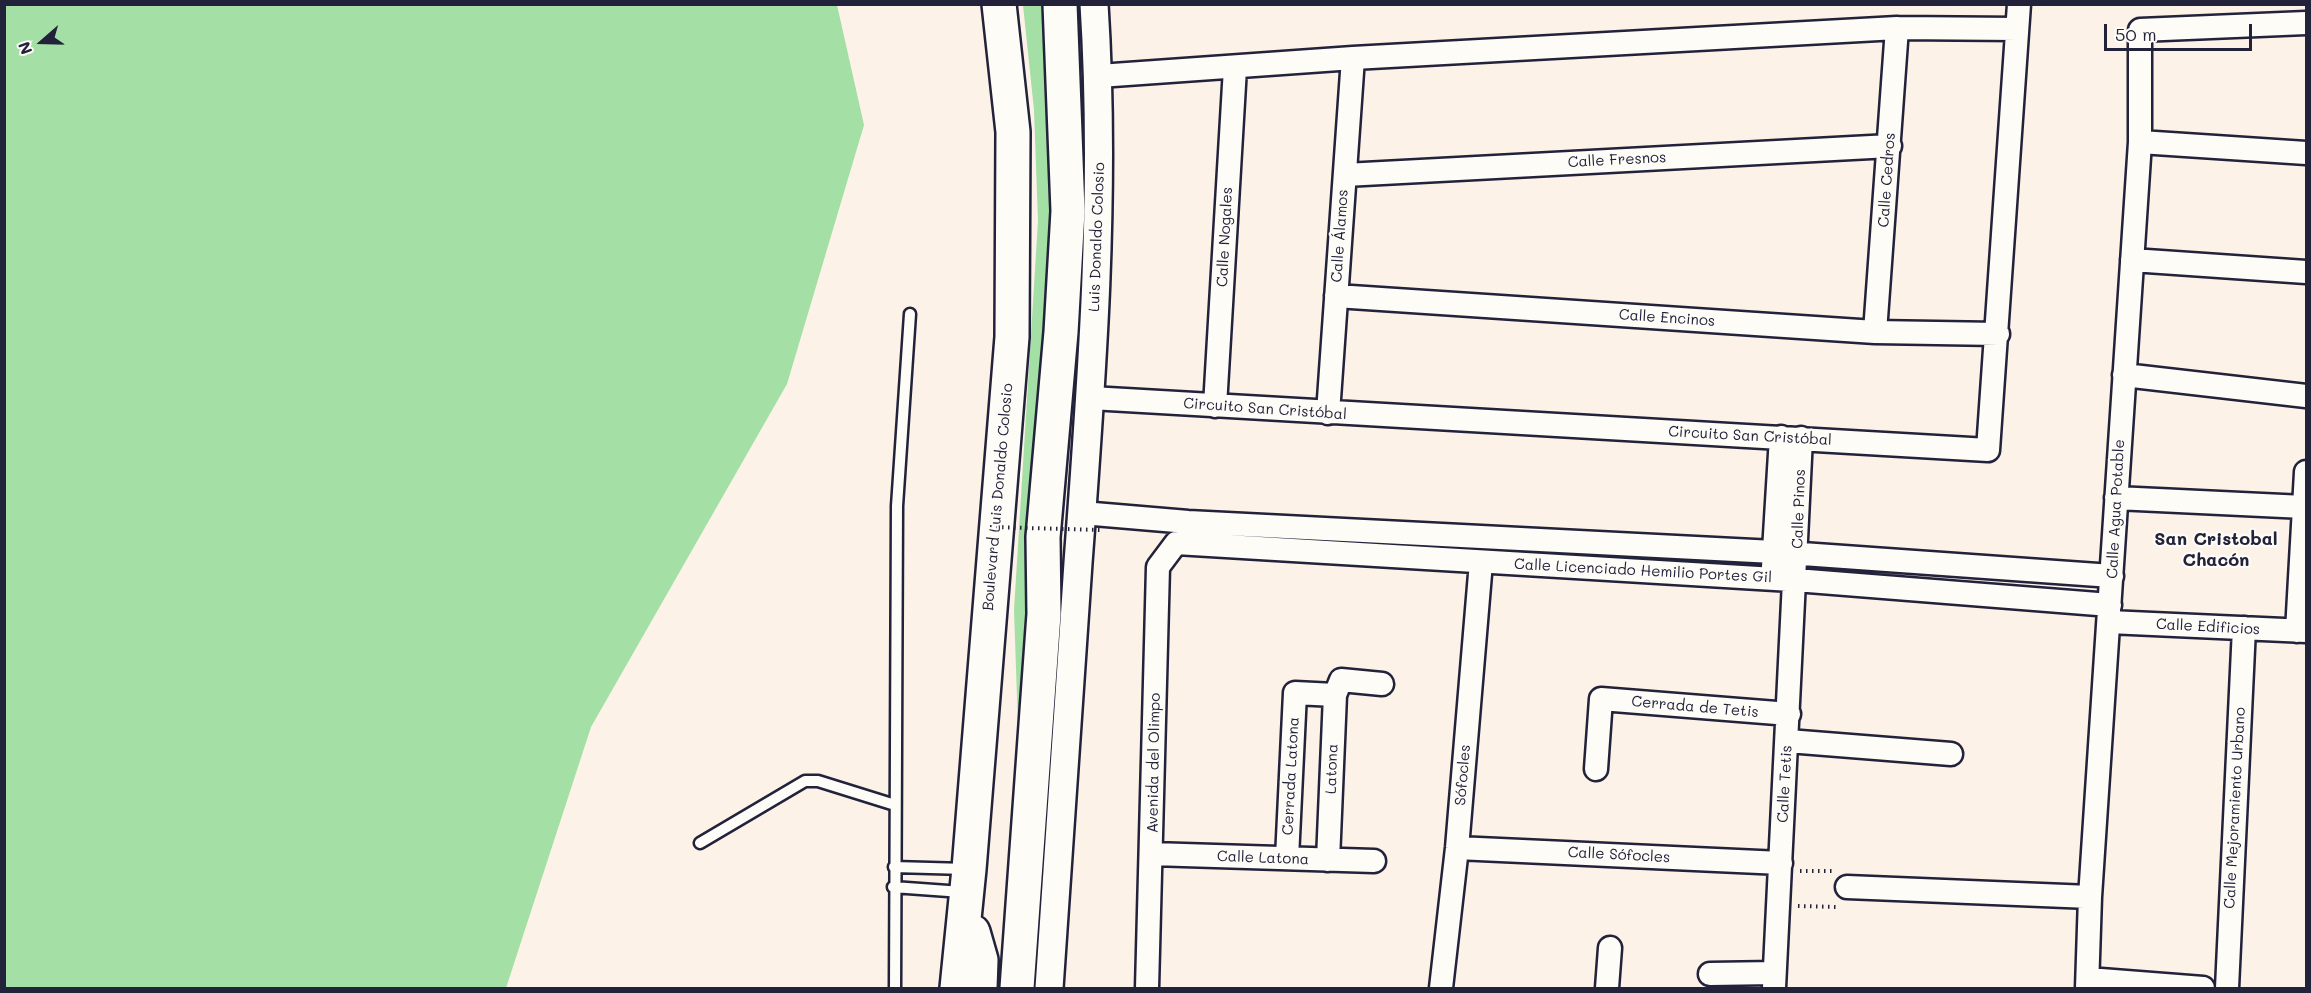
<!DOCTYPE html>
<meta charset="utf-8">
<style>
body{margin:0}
#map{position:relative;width:2311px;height:993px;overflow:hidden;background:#fcf2e7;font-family:Mali,sans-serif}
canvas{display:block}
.frame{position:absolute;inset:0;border:6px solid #22223b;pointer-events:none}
.north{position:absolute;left:12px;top:12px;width:60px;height:60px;-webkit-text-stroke:4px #fdfcf7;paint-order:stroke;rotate:250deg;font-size:16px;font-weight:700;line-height:24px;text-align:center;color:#22223b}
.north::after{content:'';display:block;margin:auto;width:21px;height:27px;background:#22223b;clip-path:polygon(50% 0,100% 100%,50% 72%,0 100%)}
.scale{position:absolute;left:2104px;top:24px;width:148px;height:27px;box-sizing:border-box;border:3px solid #22223b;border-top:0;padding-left:8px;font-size:18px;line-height:21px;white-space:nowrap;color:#22223b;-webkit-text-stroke:4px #fdfcf7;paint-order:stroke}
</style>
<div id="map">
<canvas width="2311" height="993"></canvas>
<div class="frame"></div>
<div class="north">N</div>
<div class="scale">50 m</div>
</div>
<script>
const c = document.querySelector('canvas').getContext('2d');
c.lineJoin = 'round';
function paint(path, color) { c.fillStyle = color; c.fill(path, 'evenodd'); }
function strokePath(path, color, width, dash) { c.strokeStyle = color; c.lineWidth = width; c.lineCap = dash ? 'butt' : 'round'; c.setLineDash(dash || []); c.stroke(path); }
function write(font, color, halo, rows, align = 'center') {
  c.font = font + ' Mali,sans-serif'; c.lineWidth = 4.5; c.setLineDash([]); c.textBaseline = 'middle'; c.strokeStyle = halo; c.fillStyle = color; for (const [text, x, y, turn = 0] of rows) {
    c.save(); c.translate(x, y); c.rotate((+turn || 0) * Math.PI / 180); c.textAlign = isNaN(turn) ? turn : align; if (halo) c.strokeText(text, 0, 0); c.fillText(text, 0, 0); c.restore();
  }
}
const green = new Path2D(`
 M5,4l832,1 27,120 -77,259 -196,343 -85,261h-501z
 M1052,4l6,216 -35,506 -5,1 -4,-117 24,-389 -4,-111 -11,-105z`);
const path = new Path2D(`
 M1800,871h35
 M1798,906l40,1`);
const service = new Path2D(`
 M700,843l105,-62h13l77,24
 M894,867l72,2
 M893,887l69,5
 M895,988l2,-482 13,-192`);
const minor = new Path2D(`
 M1099,76l254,-18 544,-30 120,1
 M2140,142l166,11
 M1345,175l545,-29
 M2132,260l174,12
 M1336,296l539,36 123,2
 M1875,332l22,-304
 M2124,375l182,21
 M1091,398l897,52 31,-446
 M1215,406l20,-338
 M1328,413l25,-355
 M2116,498l188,9
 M1082,513l106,9 586,30 338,24
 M1773,567l8,-130
 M2109,622l197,9
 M2297,631l9,-159
 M1788,741l163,13
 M1596,769l5,-70 188,15
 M1457,848l324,15
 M1152,854l222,7
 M1287,858l8,-165 40,2
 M1328,860l7,-165 6,-15 41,4
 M1847,887l243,10
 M1710,974l64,-1
 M2088,979l115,9
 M1147,988l11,-421 18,-24 632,38 302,24
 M1441,988l16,-140 24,-286
 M1607,988l3,-40
 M1774,988l27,-550
 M2087,988l3,-91 50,-755v-112l166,-7
 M2227,988l17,-360`);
const tertiary = new Path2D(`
 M1049,988c10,-141 19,-283 29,-425 14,-186 28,-372 16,-559`);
const primary = new Path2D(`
 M973,932l8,28 -1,28
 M957,988l12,-119 43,-532 1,-205 -14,-128
 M1017,988l27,-374 -1,-77 18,-205 7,-121 -8,-207`);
const pathBridge = new Path2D(`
 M990,527l111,3`);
const streetNames = [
 ["Calle Fresnos",1617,160,-3],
 ["Calle Cedros",1887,180,-86],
 ["Calle Álamos",1340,236,-86],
 ["Luis Donaldo Colosio",1097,237,-88],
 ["Calle Nogales",1225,237,-87],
 ["Calle Encinos",1667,318,4],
 ["Circuito San Cristóbal",1265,409,4],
 ["Circuito San Cristóbal",1750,436,3],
 ["Boulevard Luis Donaldo Colosio",998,497,-85],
 ["Calle Pinos",1799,509,-88],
 ["Calle Agua Potable",2116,509,-87],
 ["Calle Licenciado Hemilio Portes Gil",1643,571,3],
 ["Calle Edificios",2208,627,3],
 ["Cerrada de Tetis",1695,707,5],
 ["Avenida del Olimpo",1154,763,-89],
 ["Latona",1332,769,-88],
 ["Sófocles",1463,775,-85],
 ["Cerrada Latona",1291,776,-87],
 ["Calle Tetis",1785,784,-87],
 ["Calle Mejoramiento Urbano",2235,808,-87],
 ["Calle Sófocles",1619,855,3],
 ["Calle Latona",1263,858,2]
];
const quarterNames = [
 ["San Cristobal",2216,539],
 ["Chacón",2216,560]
];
paint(green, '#a4dfa5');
strokePath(service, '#22223b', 15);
strokePath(minor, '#22223b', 27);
strokePath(tertiary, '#22223b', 32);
strokePath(primary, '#22223b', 38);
strokePath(path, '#22223b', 4, [1.5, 4.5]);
strokePath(service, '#fdfcf7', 10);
strokePath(minor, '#fdfcf7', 22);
strokePath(tertiary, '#fdfcf7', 27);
strokePath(primary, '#fdfcf7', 33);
strokePath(pathBridge, '#22223b', 4, [1.5, 4.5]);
write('15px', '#22223b', '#fdfcf7', streetNames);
write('bold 18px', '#22223b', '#fdfcf7', quarterNames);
</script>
